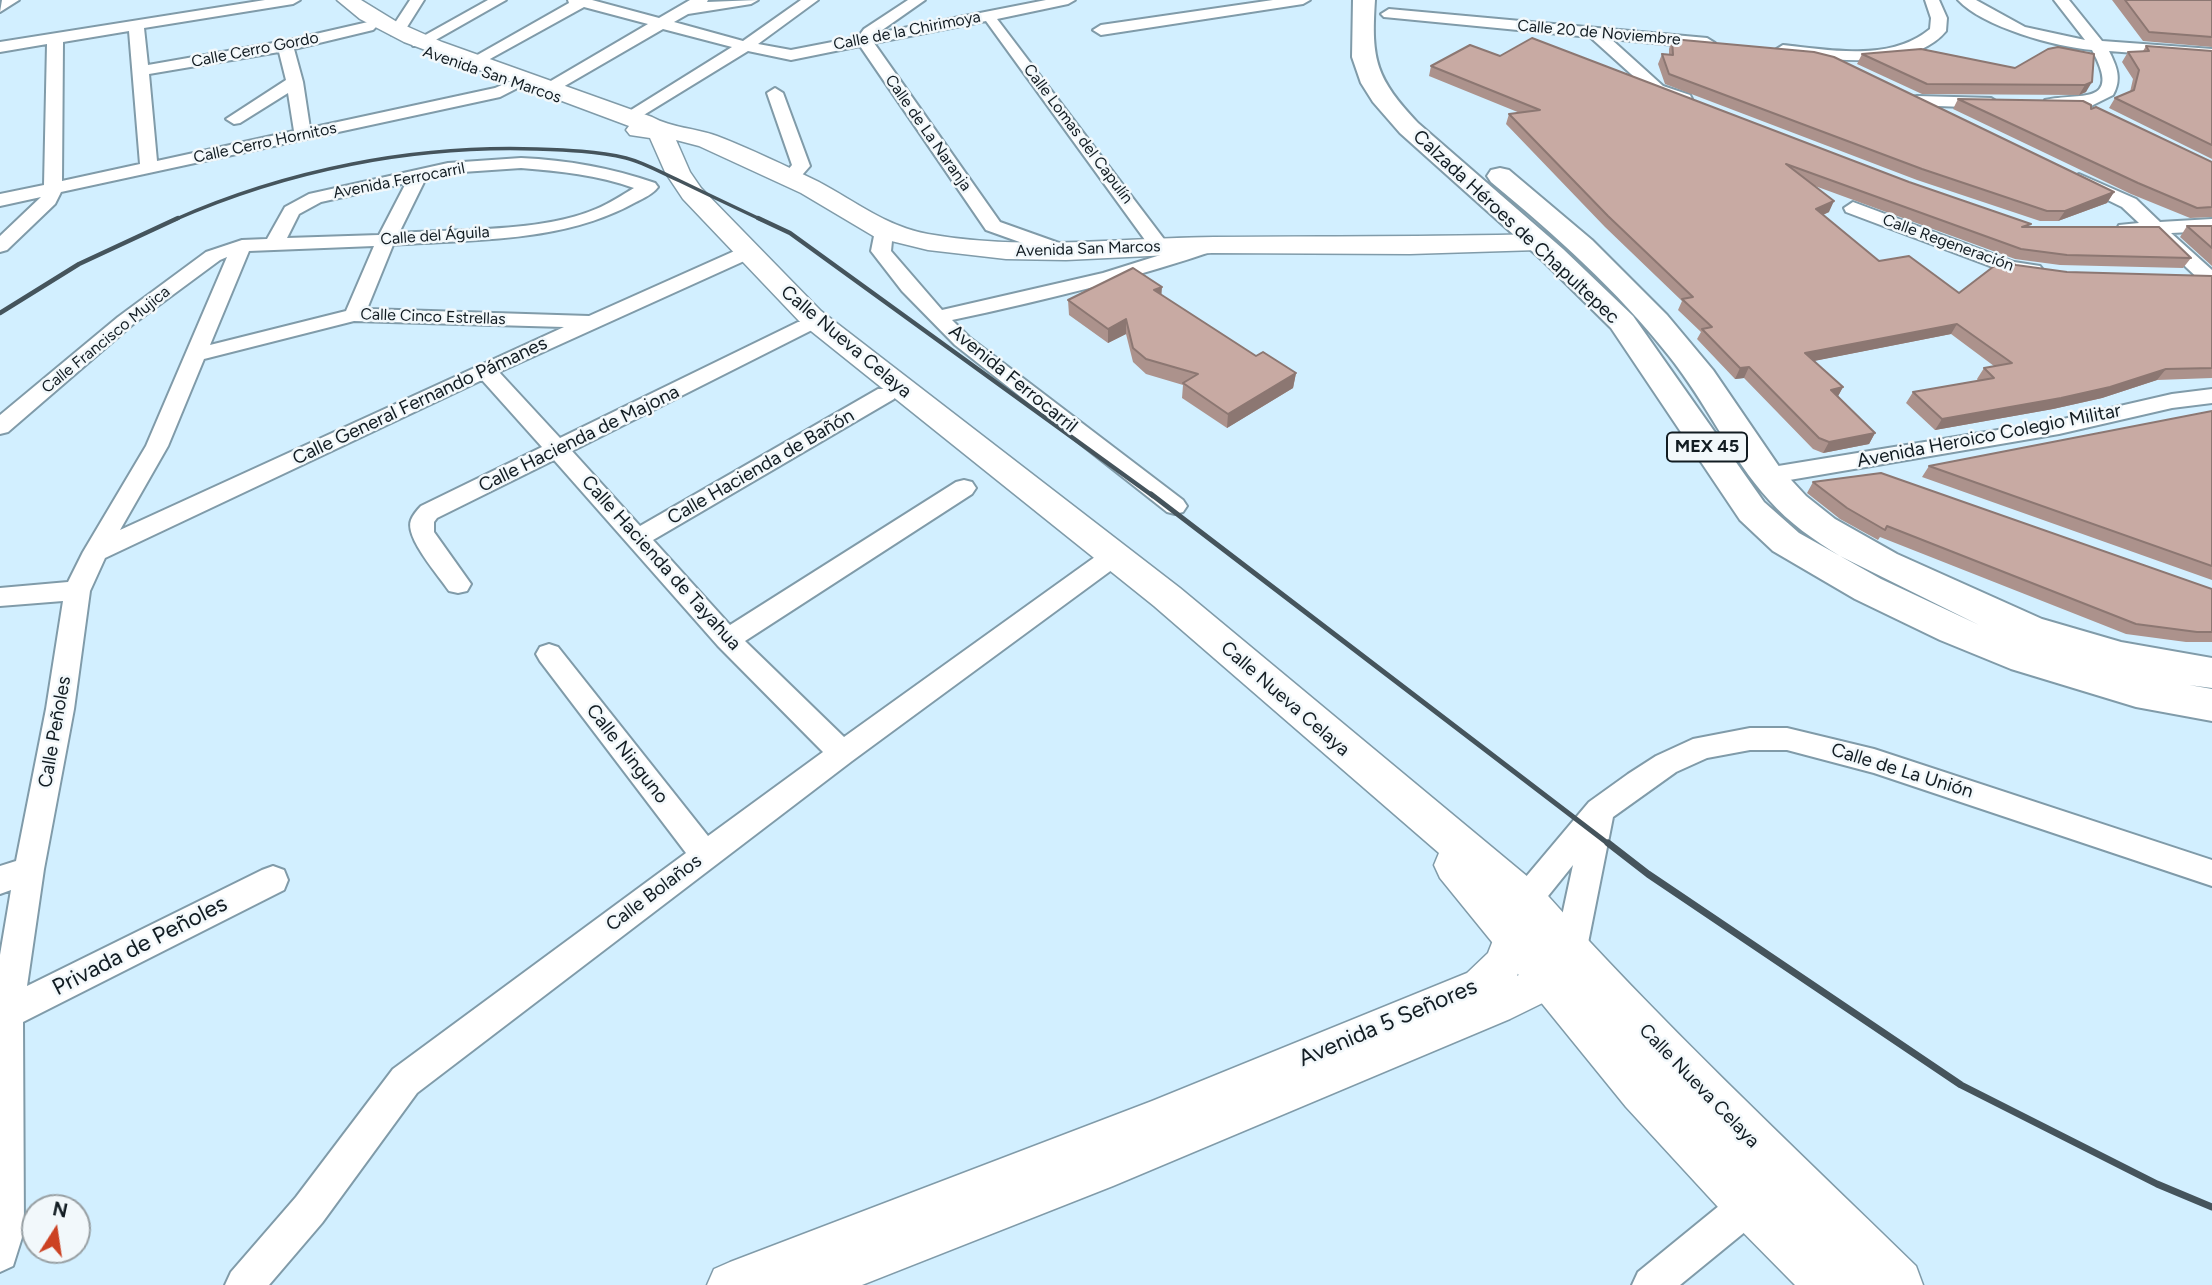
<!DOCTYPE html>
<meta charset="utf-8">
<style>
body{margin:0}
#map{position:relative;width:2212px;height:1285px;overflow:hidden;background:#d2efff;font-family:Figtree,sans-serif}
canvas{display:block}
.north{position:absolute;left:21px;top:1194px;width:70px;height:70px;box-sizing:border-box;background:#f2f8fb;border:2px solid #98a0a4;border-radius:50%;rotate:12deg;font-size:19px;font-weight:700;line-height:28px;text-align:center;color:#121c22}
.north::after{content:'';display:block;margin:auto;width:24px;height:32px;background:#cc4223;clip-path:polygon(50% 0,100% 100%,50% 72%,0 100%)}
</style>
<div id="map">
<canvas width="2212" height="1285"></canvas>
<div class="north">N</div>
</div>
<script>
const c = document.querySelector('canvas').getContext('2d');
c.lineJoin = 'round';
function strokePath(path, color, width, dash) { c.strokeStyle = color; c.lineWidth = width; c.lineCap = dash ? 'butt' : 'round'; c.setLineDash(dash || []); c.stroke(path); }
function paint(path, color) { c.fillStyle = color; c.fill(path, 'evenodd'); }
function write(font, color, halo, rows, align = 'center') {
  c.font = font + ' Figtree,sans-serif'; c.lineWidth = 5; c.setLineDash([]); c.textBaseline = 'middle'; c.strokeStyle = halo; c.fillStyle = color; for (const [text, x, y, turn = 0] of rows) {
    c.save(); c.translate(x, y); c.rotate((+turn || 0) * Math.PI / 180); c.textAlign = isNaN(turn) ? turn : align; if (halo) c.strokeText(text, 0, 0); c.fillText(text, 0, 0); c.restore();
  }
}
const minor = new Path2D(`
 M2,0h17l-19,12z
 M265,0h35l-7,4 -149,24 4,37 137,-24 83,-19 5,2 3,3 -3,3 -79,19 9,33 7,46 185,-40 32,-14 8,5 -35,18 -439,95 -6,12 -48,46 -7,2v-16l41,-39 -41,9v-12l44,-9 3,-141 -47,8v-10zM129,31l11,133 -78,17 1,-139zM279,52l7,28 -60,39 8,5 6,-1 48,-30 6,38 -137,30 -8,-87z
 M410,0h14l-22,35h-10l-3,-3z
 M488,0h18l-81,46h-12l-2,-3z
 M568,0h24l67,18 31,-18h18l-1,2 51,-2 -7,4 -63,10 -14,8 69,19 58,-41h17l-60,44 33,6 67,-13 6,-8 44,-29h17l-47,33 168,-33h29l-7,4 -71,15 173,228 -10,6 -7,-2 -167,-230 -112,22 126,179 73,26 3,4 -3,4h-14l-73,-26 -126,-184 -69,14 -43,-9 -119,73 -8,-5 2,-4 109,-68 -69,-18 -107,62h-12l-2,-3 2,-3 104,-61 -64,-17 -105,58h-12l-2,-3 104,-59z
 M1273,0h37l-7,4 -202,31 -8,-5 8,-5z
 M1925,0h14l8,18 -1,13c-34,41 -116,28 -163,24l-8,-5 8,-5c48,5 107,17 147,-16l1,-11z
 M1958,0h18l49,27 60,13 -31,-40h15l33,41 110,8v10l-103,-8c8,16 13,28 4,44l-24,12 -38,2 -6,-1 -2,-4 2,-4c34,-8 78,7 47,-50 -36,-3 -109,-23 -134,-50z
 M1389,9l318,29 8,5 -8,5 -96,-9 52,47 27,9 2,4 -2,4h-12l-27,-11 -61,-55 -206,-20 -3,-3z
 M775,88l8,5 27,73 -14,16 -6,1 -9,-5 11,-13 -25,-72z
 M1917,96l74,2 8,5 -8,5 -80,-3 -2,-4 2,-4z
 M521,158c46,2 91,10 134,25l3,4c-5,7 -14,11 -22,15 -73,41 -161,37 -243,43l-26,64 222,7 150,-67h14l3,4 -3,4 -254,115 61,66 238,-116h14l3,4 -3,4 -240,121 68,75 238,-137h16l3,5 -3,5 -241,141 77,85 226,-143 8,-2 8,2 4,6 -4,6 -227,147 99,96 262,-188 9,-3 9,3 3,6 -3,6 -272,200 -435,332 -95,130 -53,62h-44l6,-13 65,-75 97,-128 293,-216 -146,-192 -4,-7 4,-7 9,-3 9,3 150,189 115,-84 -105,-106 -164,-186 -117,58 -3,4v10l37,52 -4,7 -9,2 -9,-2c-10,-15 -45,-54 -38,-71 2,-5 6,-10 10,-14l121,-59 -60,-67 -377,178 -15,33 -16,118 -30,160 -17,117 235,-116 11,-4 11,4 4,10 -4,10 -261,132 1,209 -11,35 -13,6v-317l11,-65 -11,4v-28l16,-5 30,-152 17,-108 -63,5v-18l68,-6 15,-30 63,-106 81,-189 -7,3 -88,65 -124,107 -8,2v-19l118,-98 88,-65 36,-12 25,-1 18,-32 24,-13 139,-31zM521,168c38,3 77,7 113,20 -12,7 -25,16 -38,21 -53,23 -139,20 -197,24l27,-55 22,-5zM406,183l-27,52 -92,3 12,-24 22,-12zM374,246l-28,65 -136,34 39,-94zM354,321l210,6 -444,203 48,-84 36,-87z
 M2079,174l57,25 24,23 52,-3v12l-41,2 41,37v17l-7,-2 -54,-51 -32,-1 -2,-4 2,-4 20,-2 -17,-16 -49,-24 -3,-4z
 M1853,202l161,60 26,4 3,4 -10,6 -30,-5 -157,-59 -2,-4z
 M884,225l9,6 -2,20 51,59 161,-37 102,-32h14l3,4 -3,4c-87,30 -177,52 -267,71l17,17 214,163 4,6 -4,6 -8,2 -8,-2 -212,-167 -53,-54 -31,-40 4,-20z
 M2212,389v14l-40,5 -113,26 -293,50 -8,-2 -4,-6 4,-6 8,-2 293,-48 113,-26z
 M1750,728h37l87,21 338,111v26l-338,-113 -87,-23h-37l-43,8 -31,14 -63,45 -27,136 -5,10 -11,5 -11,-5 -5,-10 19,-88 -37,46 -11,4 -11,-4 -4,-10 4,-10 75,-89 39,-28 28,-18 37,-17z
 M1749,1187l13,5 5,13 -5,13 -82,67h-48l6,-13 98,-80z`);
const tertiary = new Path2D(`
 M1519,902l13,5 6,12 -21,57c20,-10 26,-23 45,-30l14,5 5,13 -18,29 -53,26 -397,167 -251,99h-155l7,-16 16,-7 422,-161 315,-128 21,-20 18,-46z`);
const secondary = new Path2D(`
 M337,0h24l36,22 45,20 210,75c20,11 43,11 65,19 34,13 69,30 102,46 36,19 68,45 109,52 96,17 190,4 286,3 108,-1 216,0 324,-3l9,2 4,6 -4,6 -9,2 -128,4 -198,-1 -146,7 -60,-1 -78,-9 -53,-13 -74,-44 -102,-47 -23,-6 14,32 11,16 120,123 359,277 360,299c118,133 249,255 376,379l7,19h-128l-77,-78 -92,-100 -186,-229 -6,-13 5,-12 -285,-247 -353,-283 -118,-124 -18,-27 -15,-34 -20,-3 -4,-5 3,-4 -225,-84 -44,-23z`);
const primary = new Path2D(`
 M1353,0h22c-4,61 1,78 43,123l145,126 70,67 131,186 35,31 41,23c-26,-16 -51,-33 -71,-56 -39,-43 -63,-98 -100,-144 -52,-66 -114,-121 -178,-174l-4,-6 4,-6 9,-2 9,2 83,70 75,75 46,55 67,98 26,28 29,23 62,35 145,65 79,23 91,16v30l-23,-3 23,4v32l-76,-14 -125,-38 -71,-29 -85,-41 -82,-48 -33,-31 -129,-192 -68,-67 -143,-128 -27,-31 -12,-19 -9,-26zM1840,556l139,69 -98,-46z`);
const railFar3 = new Path2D(`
 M174,220c113,-50 239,-75 362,-71 30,1 61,2 90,9 19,5 36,15 54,23 27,13 54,26 82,39`);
const railFar2 = new Path2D(`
 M758,218l32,15 363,263
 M0,313l79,-49 99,-46`);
const railFar1 = new Path2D(`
 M1151,494l459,351`);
const rail = new Path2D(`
 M1608,843l40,31 313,211 196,99 55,23`);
const wall = new Path2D(`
 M2112,0h100v47l-69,-6z
 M1672,39l442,153 -7,11 -49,18h-18l-123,-41 -252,-96 -7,-20 4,-10 7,1v-6z
 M2146,46l66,5v108l-103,-51 6,-10 15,-6 3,-13 -11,-17 6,-10 15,-1z
 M1862,54l153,14 79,-14 -8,38 -7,3 -157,-1 -65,-30z
 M1500,56l409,126 120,45 162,31 -8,10 -123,-3 -45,-6 -200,-73 14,26 -6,3 56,46 80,32 57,-28 51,7 145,4v102l-55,2 -55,18 -49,11 -118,21 -29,-27 7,-11 65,-11 -1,-2 7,-11 10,-2 -43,-32 -138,27 30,26 -5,9 37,37 -6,11 -46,9 -10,-4 -69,-71 -9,1 -38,-40 4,-7 -23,-22 4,-9 -77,-74 -99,-103 3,-10 11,-1 -91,-37 2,-10z
 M1958,99l133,10 121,53v55l-22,1 -59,-24 -178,-85z
 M2187,226h25v40l-32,-29z
 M1161,295l95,61 40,17 -3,15 -66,40 -45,-30 1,-13 -37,-11 -13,-12 -7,-28 -18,9 -39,-28 -1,-15z
 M2212,411v169l-290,-103 7,-11z
 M1813,482l399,107v53h-26l-60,-8 -246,-97 -2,3 -38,-21 -33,-26z`);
const shadedWall = new Path2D(`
 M2092,82l-6,10 -7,3 6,-10z
 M2114,192l-7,11 -49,18 7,-10z
 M1834,201l-5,11 -18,8 5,-11z
 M1162,287l-1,14 -7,-11z
 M1126,319v15l-18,9v-14z
 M1957,324l-6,10 -152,30 6,-11z
 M1749,367l-5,11 -9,1 5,-11z
 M2166,369l-9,11 -55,18 -49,11 -118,21 7,-11z
 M1296,373l-3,15 -66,40 1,-14z
 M1843,387l-6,11 -6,-8z
 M1875,433l-6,11 -46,9 6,-11z`);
const building = new Path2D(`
 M2125,0h87v37l-63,-5z
 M1532,38l377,144 122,42 -9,3h137l32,31 -124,-3 -46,-6 -235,-85 48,37 -18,8 63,52 30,-5 50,37 43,-33 14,5 51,7 145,4v92l-46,1 -56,18 -49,11 -119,21 -29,-27 81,-14 -10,-10 28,-5 -55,-39 -152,29 38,34 -12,3 44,43 -46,9 -10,-4 -70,-71 -9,1 -38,-39 10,-2 -30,-28 11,-2 -85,-81 -99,-102 31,-4 -109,-44 39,-21 30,11z
 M1672,39l142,13 20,5 280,135 -49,19h-18l-125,-42 -253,-95 -7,-20 11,1z
 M2146,46l66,5v94l-97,-47 19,-8 5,-20 -11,-18 21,-1z
 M2058,47l36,7 -2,28 -7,3 -158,-1 -65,-30 59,-5 94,19 33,-19z
 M1958,99l125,2 8,4v4l5,-2 116,55v45l-15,1 -59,-25z
 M2187,226h25v22z
 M1133,268l29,19 -8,3 102,66 7,-4 33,21 -68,41 -45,-31 15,-9 -52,-15 -13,-11 -7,-29 -18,10 -40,-29z
 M2212,411v155l-283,-100z
 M1881,473l331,116v43h-15l-61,-8 -249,-98 -2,4 -38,-22 -34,-26z`);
const farStreetnames = [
 ["Calle de la Chirimoya",907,31,-11],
 ["Calle 20 de Noviembre",1599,33,5],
 ["Calle Cerro Gordo",255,50,-11],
 ["Avenida San Marcos",492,75,19],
 ["Calle de La Naranja",928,133,55],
 ["Calle Lomas del Capulín",1078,134,53],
 ["Calle Cerro Hornitos",265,143,-12],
 ["Avenida Ferrocarril",399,181,-11],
 ["Calle del Águila",435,236,-4],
 ["Calle Regeneración",1948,243,20],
 ["Avenida San Marcos",1088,249,-2],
 ["Calle Cinco Estrellas",433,317,2],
 ["Calle Francisco Mujica",106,340,-39]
];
const shields = [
 [1707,447,80]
];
const shieldNames = [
 ["MEX 45",1707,447]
];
const streetNames = [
 ["Calzada Héroes de Chapultepec",1516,227,43],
 ["Calle Nueva Celaya",846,342,40],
 ["Avenida Ferrocarril",1013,379,39],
 ["Calle General Fernando Pámanes",420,401,-25],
 ["Avenida Heroico Colegio Militar",1989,436,-11],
 ["Calle Hacienda de Majona",579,439,-26],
 ["Calle Hacienda de Bañón",761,467,-30],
 ["Calle Hacienda de Tayahua",661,563,48],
 ["Calle Nueva Celaya",1285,699,41],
 ["Calle Peñoles",55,732,-80],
 ["Calle Ninguno",627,754,52],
 ["Calle de La Unión",1902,771,17],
 ["Calle Bolaños",654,893,-37],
 ["Calle Nueva Celaya",1699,1086,46]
];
const nearStreetnames = [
 ["Privada de Peñoles",140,946,-27],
 ["Avenida 5 Señores",1388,1023,-23]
];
strokePath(minor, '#809ba9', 4);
strokePath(tertiary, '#809ba9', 3);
strokePath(secondary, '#809ba9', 3);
strokePath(primary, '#809ba9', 4);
paint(minor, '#fff');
paint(tertiary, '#fff');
paint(secondary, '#fff');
paint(primary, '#fff');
strokePath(railFar3, '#45545c', 3.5);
strokePath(railFar2, '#45545c', 4.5);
strokePath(railFar1, '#45545c', 5);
strokePath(rail, '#45545c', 7);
paint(wall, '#ac928c');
paint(shadedWall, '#8c7772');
paint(building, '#c8aaa3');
strokePath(building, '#8c7772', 2);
write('16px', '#121c22', '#f2f8fb', farStreetnames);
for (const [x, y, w] of shields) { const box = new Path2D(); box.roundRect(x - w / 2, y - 14.5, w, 29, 5); c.fillStyle = '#f2f8fb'; c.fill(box); strokePath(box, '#121c22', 2); }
write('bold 18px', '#121c22', null, shieldNames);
write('19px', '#121c22', '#f2f8fb', streetNames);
write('23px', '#121c22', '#f2f8fb', nearStreetnames);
</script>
